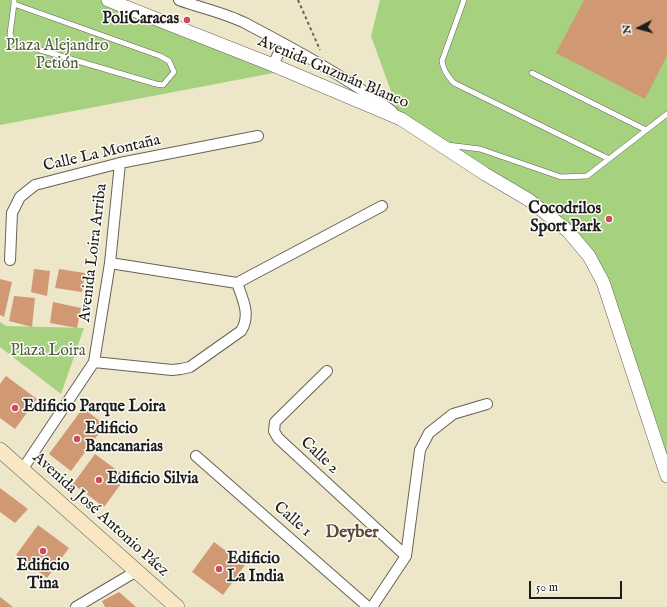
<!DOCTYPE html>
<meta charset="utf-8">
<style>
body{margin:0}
#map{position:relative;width:667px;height:607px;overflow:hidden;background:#ede6c8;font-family:"IM FELL English",serif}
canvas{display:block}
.north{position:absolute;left:619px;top:8px;width:40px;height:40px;-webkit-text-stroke:3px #fdfcf7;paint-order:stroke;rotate:264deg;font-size:11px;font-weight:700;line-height:16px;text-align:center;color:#1c1c1c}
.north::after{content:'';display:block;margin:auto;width:14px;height:18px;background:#1c1c1c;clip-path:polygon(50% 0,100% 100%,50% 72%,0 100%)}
.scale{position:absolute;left:529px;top:581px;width:93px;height:18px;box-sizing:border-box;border:2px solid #1c1c1c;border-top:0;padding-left:5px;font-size:12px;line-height:14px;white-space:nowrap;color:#1c1c1c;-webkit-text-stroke:3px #fdfcf7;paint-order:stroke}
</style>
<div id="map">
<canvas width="667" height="607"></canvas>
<div class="north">N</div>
<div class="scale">50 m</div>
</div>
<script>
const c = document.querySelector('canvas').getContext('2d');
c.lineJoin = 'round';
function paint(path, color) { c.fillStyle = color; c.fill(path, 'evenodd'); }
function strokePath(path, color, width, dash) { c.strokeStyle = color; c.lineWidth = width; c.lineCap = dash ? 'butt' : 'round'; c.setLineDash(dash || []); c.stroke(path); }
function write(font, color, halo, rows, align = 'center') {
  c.font = font + ' "IM FELL English",serif'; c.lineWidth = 3; c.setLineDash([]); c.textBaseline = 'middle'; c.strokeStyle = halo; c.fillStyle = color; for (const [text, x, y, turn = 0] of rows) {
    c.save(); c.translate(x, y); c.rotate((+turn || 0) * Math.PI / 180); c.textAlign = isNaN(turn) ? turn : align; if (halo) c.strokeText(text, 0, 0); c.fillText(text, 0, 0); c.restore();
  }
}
const green = new Path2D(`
 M0,0h108l176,71 -284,54z
 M380,0h287v476l-64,-194 -29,-44 -173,-119 -30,-83z
 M0,322l6,4 78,2 -23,66 -61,-47z`);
const building = new Path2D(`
 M584,0h83v56l-22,43 -89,-46z
 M34,269l16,2 -3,25 -16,-4z
 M59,269l26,4 -3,19 -27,-4z
 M0,279l12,3 -8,35 -4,-2z
 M14,296l21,2 -3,29 -23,-6z
 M53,302l28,6 -4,20 -27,-5z
 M6,376l31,23 -22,30 -15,-11v-34z
 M83,408l22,17 -34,46 -22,-17z
 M95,454l31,23 -22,30 -31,-23z
 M0,488l28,21 -13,14 -15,-11z
 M38,525l31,23 -22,30 -31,-23z
 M214,542l31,23 -22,30 -31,-23z
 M119,592l17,15h-31l-3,-6z
 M0,597l13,10h-13z`);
const path = new Path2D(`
 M298,0l22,50`);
const service = new Path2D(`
 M464,0l-22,61c1,9 6,16 12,22l155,76
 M14,4l146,52 9,5 5,11 -11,13 -7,-1 -143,-42 -3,-8 4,-30v-4
 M532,73l114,57
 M447,145l33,4 81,28 26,-1 80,-62`);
const minor = new Path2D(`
 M179,0c22,8 46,13 66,23 51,27 101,54 147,88
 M273,65l10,-21
 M10,260l2,-47 8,-16 15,-12 85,-22 138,-27
 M110,263l127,20 145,-77
 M94,362l78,8 9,-1 9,-2 51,-36c10,-16 2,-31 -4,-48
 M327,371l-52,51 -1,9 4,7 128,118
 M196,456l172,151
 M22,470l72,-108 16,-99 10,-100
 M76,607l59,-35
 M372,607l34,-51 14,-106 9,-17 24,-19 34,-10`);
const tertiary = new Path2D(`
 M108,0l165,65 128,54 84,55 44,26 39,31 21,25 14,26 64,194`);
const secondary = new Path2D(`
 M0,450l177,157`);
const markers = [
 [187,20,4,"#d1495b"],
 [609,219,4,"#d1495b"],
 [15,408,4,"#d1495b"],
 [77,439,4,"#d1495b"],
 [99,480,4,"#d1495b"],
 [43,551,4,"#d1495b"],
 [219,569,4,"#d1495b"]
];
const poiNames = [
 ["PoliCaracas",179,20,"right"],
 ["Cocodrilos",601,210,"right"],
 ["Sport Park",601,228,"right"],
 ["Edificio Parque Loira",23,408],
 ["Edificio",85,430],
 ["Bancanarias",85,448],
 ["Edificio Silvia",107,480],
 ["Edificio",227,560],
 ["La India",227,578],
 ["Edificio",43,567,"center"],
 ["Tina",43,585,"center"]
];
const parkNames = [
 ["Plaza Alejandro",57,47],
 ["Petión",57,65],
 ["Plaza Loira",48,352]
];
const streetNames = [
 ["Avenida Guzmán Blanco",333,73,23],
 ["Calle La Montaña",102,154,-13],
 ["Avenida Loira Arriba",94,253,-83],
 ["Calle 2",319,456,43],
 ["Avenida José Antonio Páez",100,515,42],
 ["Calle 1",292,520,41]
];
const neighbourhoodNames = [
 ["Deyber",352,534]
];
paint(green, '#a6d27f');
paint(building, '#d09974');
strokePath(service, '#656358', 6);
strokePath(minor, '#656358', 12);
strokePath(tertiary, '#656358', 14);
strokePath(secondary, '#656358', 16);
strokePath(path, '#656358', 2, [3, 3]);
strokePath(service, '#fff', 5);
strokePath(minor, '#fff', 10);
strokePath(tertiary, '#fff', 13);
strokePath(secondary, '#f9e7c3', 15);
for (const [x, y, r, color] of markers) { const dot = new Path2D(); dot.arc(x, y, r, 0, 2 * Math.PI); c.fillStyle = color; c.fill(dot); strokePath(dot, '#fdfcf7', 1.5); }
write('bold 16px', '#1c1c1c', '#fdfcf7', poiNames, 'left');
write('16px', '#4c5c3f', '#fdfcf7', parkNames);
write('16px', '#1c1c1c', '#fdfcf7', streetNames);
write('bold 17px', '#5b483b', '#fdfcf7', neighbourhoodNames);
</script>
